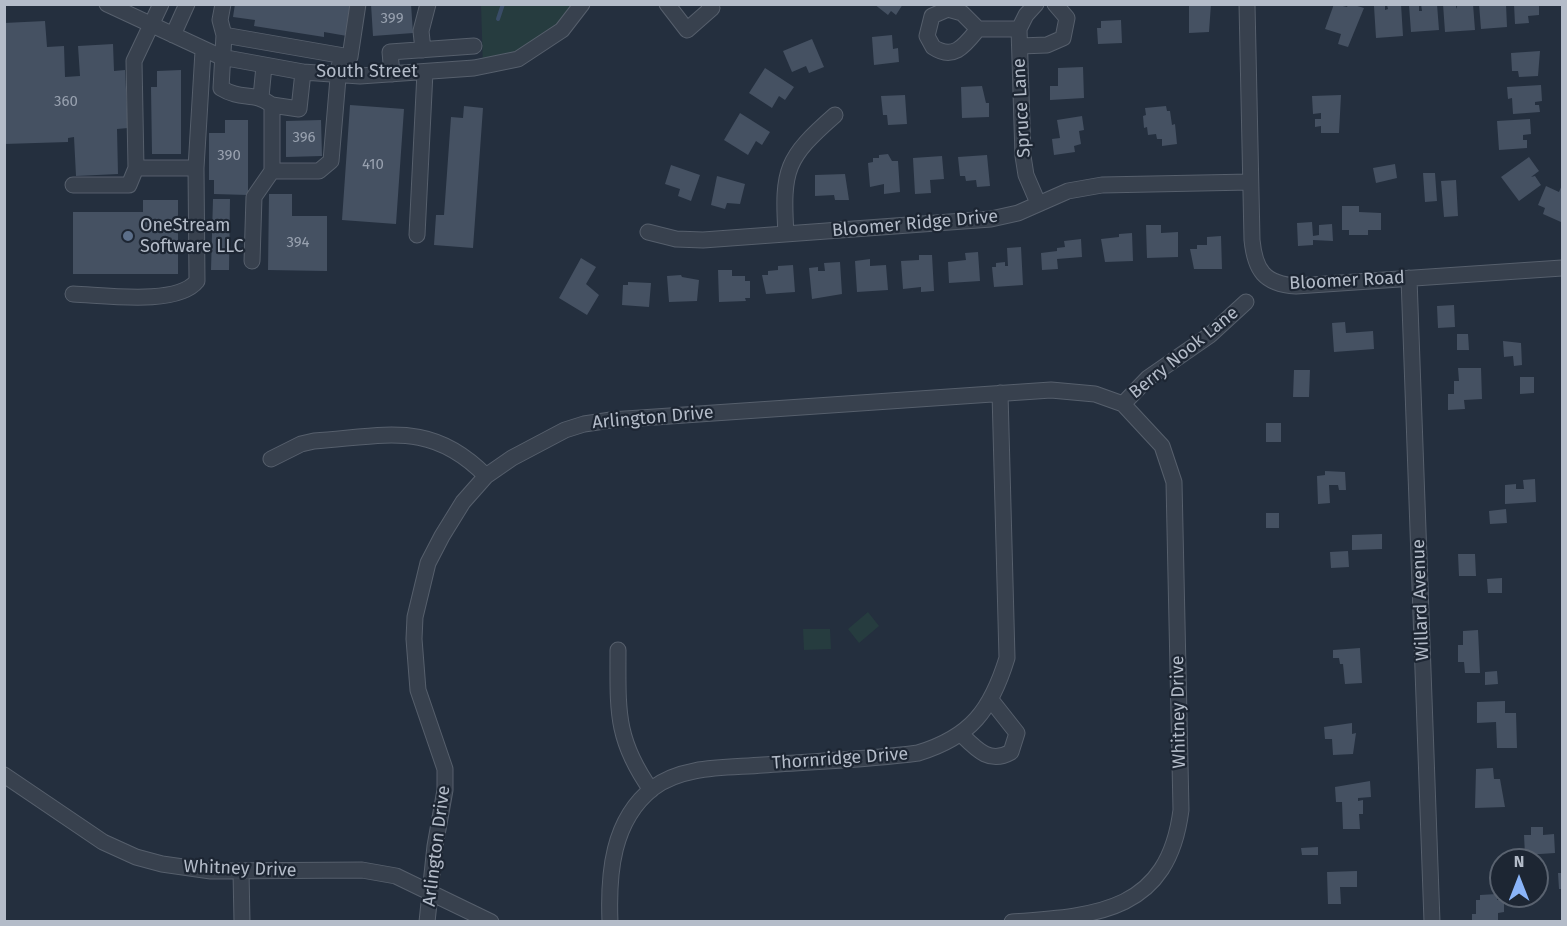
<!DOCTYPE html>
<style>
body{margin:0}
#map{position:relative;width:1567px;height:926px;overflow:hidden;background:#242f3e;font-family:"Fira Sans",sans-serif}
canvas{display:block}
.frame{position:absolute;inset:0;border:6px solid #b4bcc9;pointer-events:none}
.north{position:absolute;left:1489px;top:848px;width:60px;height:60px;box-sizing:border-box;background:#1d2633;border:2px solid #59626f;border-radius:50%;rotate:0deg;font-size:16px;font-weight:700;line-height:24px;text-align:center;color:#b4bcc9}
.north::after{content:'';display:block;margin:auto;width:21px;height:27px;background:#8ab4f8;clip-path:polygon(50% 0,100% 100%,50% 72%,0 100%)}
</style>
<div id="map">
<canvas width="1567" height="926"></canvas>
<div class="frame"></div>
<div class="north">N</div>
</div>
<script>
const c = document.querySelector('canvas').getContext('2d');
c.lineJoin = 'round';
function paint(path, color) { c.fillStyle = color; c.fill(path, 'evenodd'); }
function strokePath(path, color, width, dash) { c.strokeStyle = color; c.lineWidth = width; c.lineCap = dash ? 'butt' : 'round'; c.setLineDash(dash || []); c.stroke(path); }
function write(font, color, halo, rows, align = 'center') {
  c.font = font + ' "Fira Sans",sans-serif'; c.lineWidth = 4.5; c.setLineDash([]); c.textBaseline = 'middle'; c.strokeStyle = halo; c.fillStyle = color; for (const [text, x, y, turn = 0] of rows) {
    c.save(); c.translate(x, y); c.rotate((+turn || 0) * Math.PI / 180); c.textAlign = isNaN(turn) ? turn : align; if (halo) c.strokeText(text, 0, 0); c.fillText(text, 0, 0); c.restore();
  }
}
const green = new Path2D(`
 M481,5h101l-45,44 -54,18z
 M868,612l11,14 -20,17 -11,-14z
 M803,629h27l1,20 -27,1z`);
const stream = new Path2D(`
 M498,19l5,-15`);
const building = new Path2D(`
 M235,4h117l-5,32 -23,-4v5l-70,-11 1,-6 -22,-3z
 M371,4h40l2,29 -40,3z
 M874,4h29l-7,11 -5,-4 -3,4z
 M1211,4l-2,28 -20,1v-27z
 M1334,4l13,3 1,-2h6l10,3 -16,39 -10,-3 3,-10 -16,-5z
 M1401,4l2,32 -27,2 -2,-32h11v4l3,-1 -1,-4z
 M1419,4v7h3l-1,-7h16l2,26 -28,2 -2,-27z
 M1443,4h13v5l2,-5h15l2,26 -30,2z
 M1479,4h27l1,23 -26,2z
 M1514,4h25v11l-11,1 1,7 -14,1z
 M1121,20l1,23 -24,1 -1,-16h4v-7z
 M45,21l2,26 17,-1 1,31 15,-1 -2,-30 35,-2 1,27 11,-1 3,58 -11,1 1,45 -42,2 -2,-39 -6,1v4l-64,2v-121z
 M892,35l1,14 5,-1 1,14 -25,3 -2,-28z
 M812,39l12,28 -15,6 -3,-7 -14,6 -9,-21z
 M1540,51l-2,25 -19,1 -1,-6h-6l-1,-18z
 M1083,67l1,31 -34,2v-14h8v-18z
 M765,68l29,19 -9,13 -6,-4 -7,12 -23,-15z
 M181,70v84h-29l-1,-67h6v-16z
 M1541,85l1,16 -7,1v3h4l1,7 -27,2 -1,-16 -4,1 -1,-12z
 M982,86l4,17h3v14l-27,1 -1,-31z
 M905,95l2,29 -19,1 -1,-10h-4l-2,-19z
 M1341,95l-2,38h-18v-7l-6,1v-8h6v-6l-8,1 -1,-18z
 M350,105l54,4 -8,115 -54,-4z
 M464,106l19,2 -10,140 -39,-3 2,-30h8l7,-98 12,1z
 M1166,106l1,5h3l2,14 3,-1 2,20 -15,2v-7h-5l-1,-5 -8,1 -1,-8 -3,1 -1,-12 3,-1 -1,-7z
 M740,113l30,19 -8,13 -6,-4 -8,14 -24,-15z
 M1082,116l2,14 -5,1 2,13 -7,2 1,6 -21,3 -2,-16 8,-1 -3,-18z
 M1530,119l1,15 -8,1v5h4v8l-28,2 -2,-29z
 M225,120h23v75l-34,-1v-14h-5v-47h16z
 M321,120l1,36 -36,1v-36z
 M888,154l4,7h6l2,31 -16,2v-10l-14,3 -2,-24 5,-1v-4h6v-3z
 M987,155l3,31 -13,1 -1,-7 -10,1 -1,-5h-5l-2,-19z
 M942,156l2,23 -14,1 1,13 -16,1 -2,-36z
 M1529,157l10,14 -8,6 4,-1 6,9 -22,16 -18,-24z
 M1395,164l2,14 -21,5 -3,-15z
 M671,165l29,10 -9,26 -13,-5 2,-7 -15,-5z
 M1423,173h12l2,28 -12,1z
 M845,174l4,26h-14l-1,-5 -19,1v-21z
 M717,176l28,8 -5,20 -13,-1 -2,6 -14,-4z
 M1456,180l2,36 -14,1 -3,-36z
 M1562,185v34l-1,3 -18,-8 2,-6 -7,-3 8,-19 13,6z
 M269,194h23v22h35v55l-59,-1z
 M213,199h17l-1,71h-18z
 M143,200h35v74h-105v-62h70z
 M1342,206h17v6l22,1v17h-13v5h-19v-5h-7z
 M1312,222l1,14 6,-1v-10l13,-1 1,17 -20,-1v5l-15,1 -1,-23z
 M1146,225h15v8l17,-1v25l-31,1z
 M1132,233l1,28 -28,1 -4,-23 18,-2v-3z
 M1221,236l1,33h-28l-4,-20h7v-4h10v-8z
 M1081,239l1,18 -25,2 1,10 -16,1 -1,-17 16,-2v-3l8,-1 -1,-6z
 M1021,247l2,38 -29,2 -2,-20h4v-4l9,-1v4h3l-1,-18z
 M978,252l2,29 -31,2 -1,-21 18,-2 -1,-7z
 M919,255h13l2,36 -13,1v-5l-18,2 -2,-28 18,-1z
 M581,258l15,9 -10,17 13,11 -12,20 -28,-17z
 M870,259v7l16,-1 2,25 -31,2 -2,-31z
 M840,262l2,32 -30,5 -3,-31 9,-1v4h7l-1,-8z
 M793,265l2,27 -29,2 -4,-19h6v-4l10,-1v-4z
 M718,270h14v6h13v5h5v17h-5l1,3 -27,1z
 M681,275l1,2 17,3 -2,21 -28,1 -2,-26z
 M628,282l23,1 -2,24 -27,-2 1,-20h5z
 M1454,305l1,22 -17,1 -1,-22z
 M1345,322l1,11 27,-2 1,18 -40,3 -2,-29z
 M1457,334h11l1,16h-12z
 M1503,341l18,2 1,22 -8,1 -1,-10 -9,1z
 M1458,368h23l1,31 -18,1 1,9 -17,1v-16h6v-13h5z
 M1294,370h16l-1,27h-16z
 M1520,377h14v16l-14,1z
 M1266,423h15v19h-15z
 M1325,471l20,1 1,18h-7l-1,-5h-9l1,18 -12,1 -1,-28 8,-1z
 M1535,479l1,23 -31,2v-19l11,-1v5h8l-1,-9z
 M1506,509l1,14 -17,1 -1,-13z
 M1266,513h13v15h-13z
 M1382,534v15l-30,1v-15z
 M1348,551l1,16 -18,1 -1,-16z
 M1458,554h17l1,22h-17z
 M1502,578v15h-14l-1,-14z
 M1478,630l2,43h-15l-1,-11h-6v-17h5v-14z
 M1360,648l2,35 -17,1 -2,-20h-3l-1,-6h-6v-8z
 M1497,671l1,13 -13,1v-13z
 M1505,701v12h11l1,35h-20l-1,-26 -19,1v-21z
 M1352,723v11l4,-1 -3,21 -20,1 -1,-16h-7l-1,-12z
 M1493,768l1,11h6l5,28 -30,1 1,-39z
 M1370,781l1,16 -13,1v3l5,-1v14h-4l1,15h-17l-1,-27h-6l-1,-15z
 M1531,827h12v8l11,-1 1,19 -30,2 -1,-20h7z
 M1318,847v8h-16l-1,-7z
 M1357,871v16h-17l1,17h-13l-1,-32z
 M1558,873h4v16h-3z
 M1497,894v6h7v12l-6,1v9h-26v-8h4v-14h4v-5z`);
const minor = new Path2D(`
 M107,4l114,53 82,15 57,4 114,-8 44,-9 44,-29 20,-26
 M161,4l-27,57 2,107h60l7,-117
 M223,4l-3,16 4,15 -3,53c21,13 32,3 51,17v66l-18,26 -2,64
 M667,4l20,26 25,-22 -3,-4
 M1036,4l-10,11 -7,14 4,127 3,19 12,28
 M1247,4l5,236c3,30 12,44 44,46l266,-18
 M978,29c-13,16 -24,32 -45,18l-6,-11 5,-20 16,-7 14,4 16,16h41
 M173,35l14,-31
 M224,35l126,22 8,-53
 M1020,46l27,-1 16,-7 4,-20 -12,-14
 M423,50l-2,-19 7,-27
 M392,74l-2,-22 84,-6
 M261,97l3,-31
 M272,105l27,4 4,-37
 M272,171h47l12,-10 8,-95
 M73,185h56l7,-17
 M648,232l28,7 27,1 288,-21 27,-6 50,-22 34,-6 148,-3
 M786,234c-4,-65 0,-76 49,-119
 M417,235l8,-163
 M1409,278l23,644
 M73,294c31,1 104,12 124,-13l-1,-113
 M1123,404l25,-26 62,-43 36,-33
 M271,459l30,-15 13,-3c72,-5 117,-21 172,35
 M618,650c0,60 -3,89 33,140
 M962,735c15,15 28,29 49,17l6,-19 -26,-33
 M4,775l99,67 33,15 26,7 49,7 151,-1 34,6 95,46
 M241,872l1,50
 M427,922l8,-76 10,-56v-21l-27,-79 -4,-51 1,-22 13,-54 14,-27 21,-34 23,-26 26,-18 53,-28 19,-6 27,-4 440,-30 44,4 28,10 39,42 12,36 7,328c-13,102 -84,106 -169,112
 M610,922c-2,-48 2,-102 43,-134 30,-23 75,-20 110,-23 52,-4 103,-5 155,-12 53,-16 73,-43 89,-95l-7,-265`);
const markers = [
 [128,236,6,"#5c6f8a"]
];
const numberNames = [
 ["399",392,19],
 ["360",66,102],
 ["396",304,138],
 ["390",229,156],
 ["410",373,165],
 ["394",298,243]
];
const streetNames = [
 ["South Street",367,72],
 ["Spruce Lane",1022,108,-93],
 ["Bloomer Ridge Drive",915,224,-5],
 ["Bloomer Road",1347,281,-3],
 ["Berry Nook Lane",1184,353,-39],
 ["Arlington Drive",653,418,-5],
 ["Willard Avenue",1421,600,-92],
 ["Whitney Drive",1179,712,-91],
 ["Thornridge Drive",840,759,-4],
 ["Arlington Drive",437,846,-83],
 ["Whitney Drive",240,869,2]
];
const poiNames = [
 ["OneStream",140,226],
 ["Software LLC",140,247]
];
paint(green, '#263c3f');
strokePath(stream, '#394c67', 4);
paint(building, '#455162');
strokePath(minor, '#565f6c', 17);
strokePath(minor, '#38414e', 15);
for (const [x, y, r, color] of markers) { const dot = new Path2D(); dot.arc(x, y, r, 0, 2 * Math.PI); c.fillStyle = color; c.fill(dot); strokePath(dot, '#1d2633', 2); }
write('15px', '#98a1af', null, numberNames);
write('18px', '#b4bcc9', '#1d2633', streetNames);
write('18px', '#b4bcc9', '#1d2633', poiNames, 'left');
</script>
